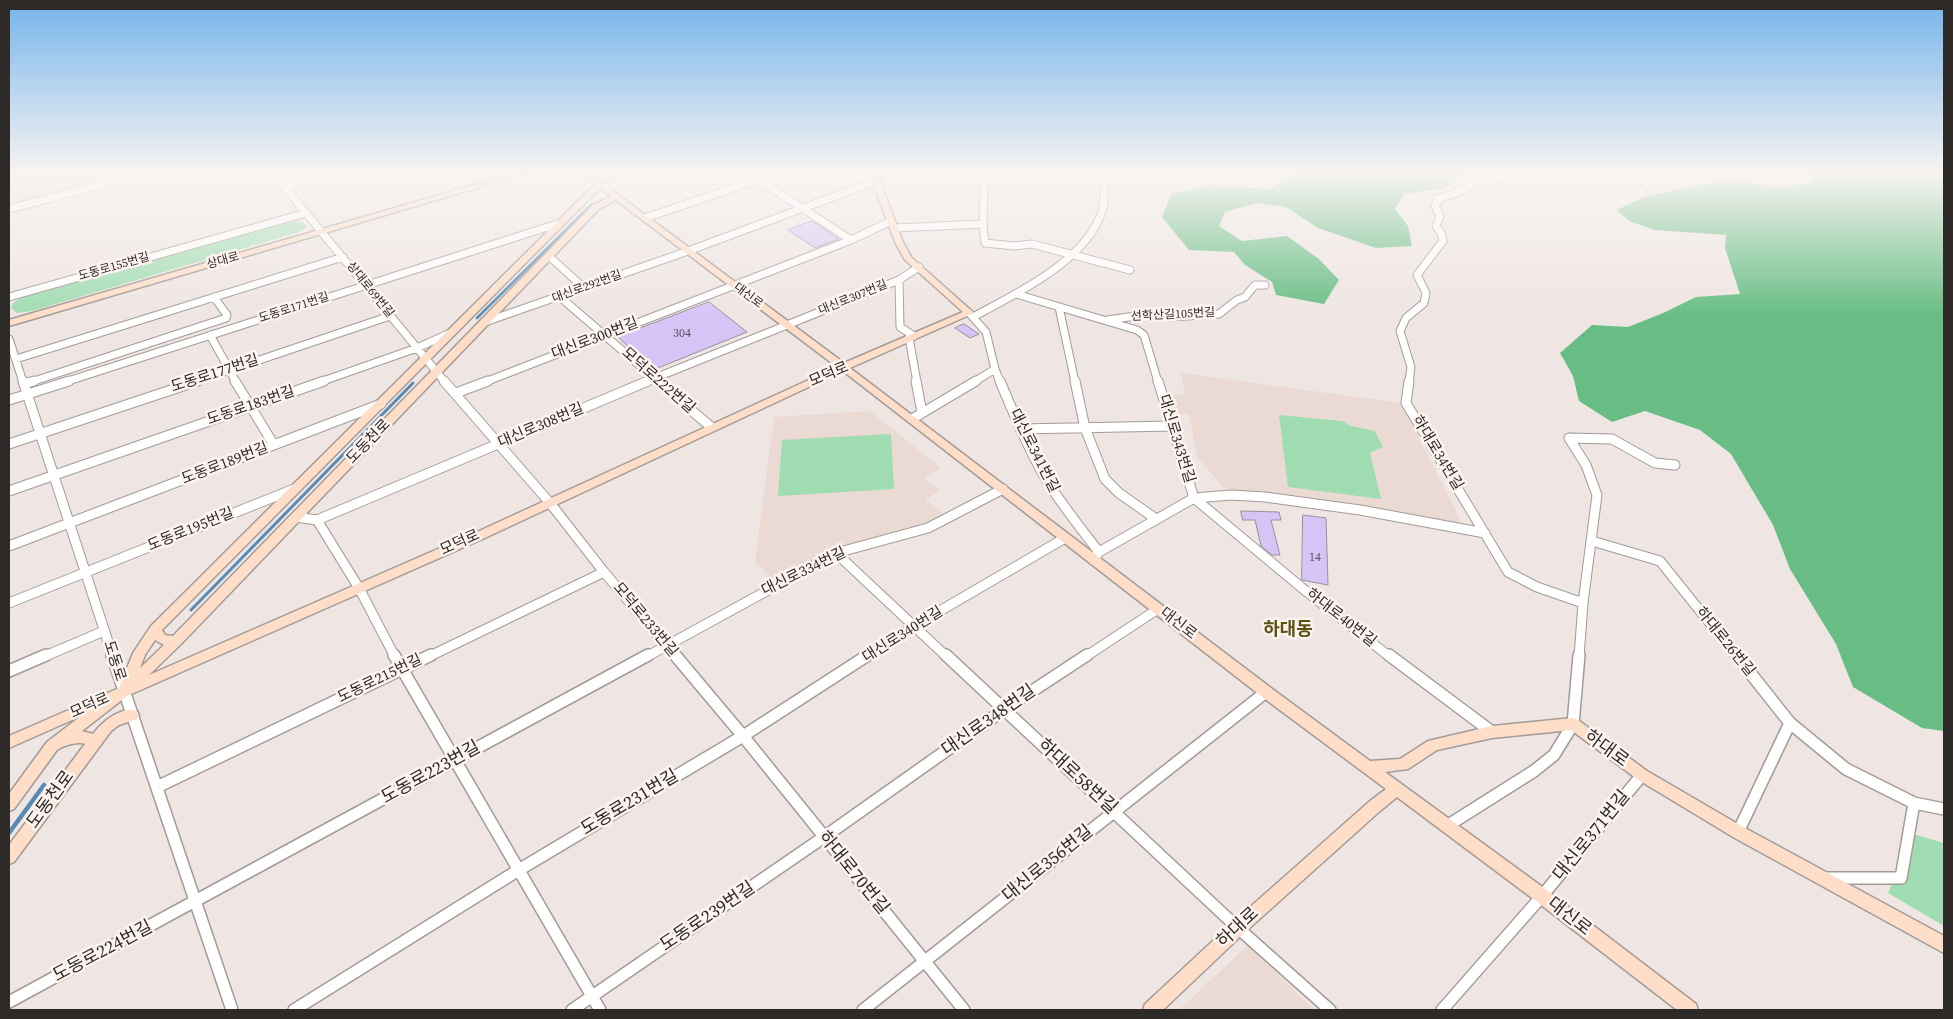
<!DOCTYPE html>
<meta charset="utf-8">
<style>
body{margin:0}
#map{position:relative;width:1953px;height:1019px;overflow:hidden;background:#efe6e3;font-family:"Source Serif 4",serif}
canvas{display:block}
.frame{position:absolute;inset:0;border:10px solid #2d2a28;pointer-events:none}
</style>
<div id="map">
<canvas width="1953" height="1019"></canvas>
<div class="frame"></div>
</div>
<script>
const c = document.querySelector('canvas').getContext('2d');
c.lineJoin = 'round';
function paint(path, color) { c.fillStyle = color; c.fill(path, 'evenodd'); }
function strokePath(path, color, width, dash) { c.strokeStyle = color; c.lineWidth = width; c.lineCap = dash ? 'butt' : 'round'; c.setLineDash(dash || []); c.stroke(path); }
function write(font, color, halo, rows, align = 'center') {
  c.font = font + ' "Source Serif 4","Noto Sans KR",serif'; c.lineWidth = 5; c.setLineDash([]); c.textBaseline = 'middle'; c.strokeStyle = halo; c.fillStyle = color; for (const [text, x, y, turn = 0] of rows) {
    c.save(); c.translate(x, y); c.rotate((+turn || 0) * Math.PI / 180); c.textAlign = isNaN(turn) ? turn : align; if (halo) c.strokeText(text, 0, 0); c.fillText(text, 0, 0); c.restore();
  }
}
const built = new Path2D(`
 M9,173h130l-130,33z
 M1181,373l220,30 58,114v7l-231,-35 -6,-3 -25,-29 -8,-43h-17l-10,-19h23z
 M870,411l71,57 -17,9 16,14 -15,8 18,15 -20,11 -91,24 -56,30 -6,-2 -15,-15 19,-145z
 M1248,945l66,65h-135z`);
const green = new Path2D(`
 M301,221l6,5 -5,5 -270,80 -15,2 -6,-5 2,-5 10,-7 262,-74z
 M1279,415l63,6 9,5 24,5 8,16 -13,6 11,46 -93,-12z
 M891,434l3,55 -116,7 4,-56z
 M1913,834l31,9v83l-56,-33z`);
const forest = new Path2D(`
 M1296,173h169l1,1 -21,14 -41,6 -9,15 13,17 4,20 -36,2 -58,-20 -32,-21 -29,-4 -32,9 -6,14 23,15 45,-5 32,23 20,21 -15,24 -48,-9 -4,-13 -27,-17 -11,-13 -45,-2 -27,-33 9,-23 39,-9 59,4z
 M1810,173h134v558l-22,-3 -69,-41 -17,-43 -46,-75 -17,-44 -42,-71 -31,-24 -55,-19 -33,11 -33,-21 -6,-25 -13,-23 32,-28 36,2 33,-13 35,-17 44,-3 -15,-46 1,-13 -71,-5 -26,-9 -12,-11 24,-12 52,-12 39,-6 47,7 32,-4z`);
const streamFar2 = new Path2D(`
 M477,318l115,-114`);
const streamFar1 = new Path2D(`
 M191,610l222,-227`);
const stream = new Path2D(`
 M9,833l35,-48`);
const building = new Path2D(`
 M812,221l27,18 -24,9 -27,-18z
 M709,302l38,30 -94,38 -35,-33z
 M964,324l15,10 -9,4 -15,-10z
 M1241,511l38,1 2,8h-10l9,35h-8l-11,-9 -6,-26h-12z
 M1303,515l23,3 2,67 -26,-5z`);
const streetFar2 = new Path2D(`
 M273,173l172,209
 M748,173l103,67
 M1631,173l18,13
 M607,186l42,-13
 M284,187l51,-14
 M9,209l138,-36
 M645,218l133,-45
 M983,224l1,-39 3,-12
 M895,228l88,-4 2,19 29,3 18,-2 98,26
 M549,256l35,32
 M899,280l1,47 14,9
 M1016,294l121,36 7,5 14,47
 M9,297l297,-84
 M560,297l99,85
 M1059,307l16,75
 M969,313l17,19 9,37 5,13
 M973,317c44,-24 116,-57 130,-109 2,-11 1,-24 2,-35
 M1107,320l36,-5 27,2 49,-3 18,-14 8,-3 10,-12h10
 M485,322l203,-71 188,-70
 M210,335l26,47
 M909,338l8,44
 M9,339l14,43
 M16,359l327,-102
 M31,382l195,-64 1,-3 -13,-18
 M65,382l495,-159
 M194,382l196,-66
 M320,382l97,-34 31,-14
 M485,382l366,-142 40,-19
 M645,382l254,-102 20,-13
 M974,382l21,-13
 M1409,382l2,-15 -11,-36 6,-13 18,-15 2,-10 -9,-18 26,-34 -2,-8 -5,-7 4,-10 -5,-10 3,-4 -2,-3 18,-5 23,-12 64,-9`);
const streetFar1 = new Path2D(`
 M23,381l90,276
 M235,381l39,64
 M444,381l106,122 54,69 72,85
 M657,381l54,46
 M916,381l6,32
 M1000,381c13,31 26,63 43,93 16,28 37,53 56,78
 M1075,381l10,47 20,51 14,14 37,26
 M1158,381l36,117 113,94 83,65
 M1409,381l-3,22 102,169 29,15 46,16
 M24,384l10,-3
 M456,393l32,-12
 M9,400l60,-19
 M912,419l64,-38
 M1020,429l153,-3
 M1569,438l43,1 43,24 20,2
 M1569,438l17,27 11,30 -14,108 -4,54
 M9,444l189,-63
 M9,491l315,-110
 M296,517l21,3 331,-139
 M317,520l42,68 36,69
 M1592,541l68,20 77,96
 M9,546l372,-142
 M836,553l111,104
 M1093,560l6,-8 95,-54 37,-3 34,2 95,13 125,23
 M9,603l285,-114
 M43,657l61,-26
 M428,657l176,-85
 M646,657l190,-104 92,-25 75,-39
 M866,657l48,-31 151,-88
 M1085,657l73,-48`);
const street = new Path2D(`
 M112,655l120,355
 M394,655l206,355
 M675,655l68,81 221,274
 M946,655l292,273 92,82
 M1389,655l103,77
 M1736,655l54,68
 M9,671l37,-16
 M157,787l274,-132
 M1447,826l87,-55 20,-16 19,-31 6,-69
 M1738,832l52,-109 56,46 68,34 30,6
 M1825,878h76l13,-75
 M9,1002l639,-347
 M294,1010l223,-139 226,-135 125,-81
 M572,1010l252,-173 181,-128 82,-54
 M863,1010l403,-318
 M1442,1010l100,-114 100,-121`);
const secondary = new Path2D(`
 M515,173h13l-519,153v-6z
 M581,173h9l15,11 10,-11h8l-14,15 235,175 119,-51 -58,-52 -10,-18 -23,-61 1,-8h8l-1,8 23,61 8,15 63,56 -124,55 421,320 99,73 30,-2 28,-18 64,-15 81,-8 5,2 69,51 96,56 201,109v17l-211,-116 -96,-58 -66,-49 -79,8 -55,12 -29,19 -23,3 163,119 148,113 2,6h-21l-141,-109 -139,-104 -17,14 -136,122 -81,77h-20l2,-6 87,-81 138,-122 16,-12 -125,-93 -418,-325 -356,166 -360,159 -45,35 11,3c9,-12 28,-28 44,-23l2,4 -2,4 -18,6 -8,6 -97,131 -5,2v-19l76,-101c-7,-3 -22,2 -28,6l-43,59 -5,2v-17l38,-52 34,-26 -72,32v-12l110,-48 14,-35 18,-27 444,-442zM600,188l11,8 -18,9 -420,431 -8,-1 -3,-5zM616,200l221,167 -358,164 -330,144 33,-32 417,-434zM155,640l9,5 -24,23 5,-13z`);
const farStreetnames = [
 ["상대로",223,261,-16],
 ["도동로155번길",114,267,-16],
 ["대신로292번길",587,287,-20],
 ["상대로69번길",370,290,51],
 ["대신로",748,296,37],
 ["대신로307번길",853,298,-22],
 ["도동로171번길",294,308,-18],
 ["선학산길105번길",1173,315,-3]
];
const numberNames = [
 ["304",682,334],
 ["14",1315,558]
];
const streetNames = [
 ["대신로300번길",595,339,-21],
 ["도동로177번길",215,374,-18],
 ["모덕로",829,375,-23],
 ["모덕로222번길",658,381,41],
 ["도동로183번길",251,406,-19],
 ["대신로308번길",541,426,-23],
 ["대신로343번길",1176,439,73],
 ["도동천로",369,442,-46],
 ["대신로341번길",1034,451,63],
 ["하대로34번길",1437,453,59],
 ["도동로189번길",225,464,-21],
 ["도동로195번길",191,530,-22],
 ["모덕로",460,543,-24],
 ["대신로334번길",804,572,-26],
 ["하대로40번길",1341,618,38],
 ["모덕로233번길",645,620,50],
 ["대신로",1178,624,38],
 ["대신로340번길",903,635,-32],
 ["하대로26번길",1725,642,51],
 ["도동로",114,661,72],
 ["도동로215번길",380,679,-26],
 ["모덕로",90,706,-24]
];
const quarterNames = [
 ["하대동",1288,630]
];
const nearStreetnames = [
 ["대신로348번길",989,721,-35],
 ["하대로",1606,749,36],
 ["도동로223번길",431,773,-29],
 ["하대로58번길",1077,777,43],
 ["도동천로",51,800,-54],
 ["도동로231번길",630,803,-31],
 ["대신로371번길",1592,836,-51],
 ["대신로356번길",1048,864,-39],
 ["하대로70번길",853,873,51],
 ["도동로239번길",708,917,-34],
 ["대신로",1569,917,38],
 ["하대로",1238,928,-43],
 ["도동로224번길",103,952,-28]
];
paint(built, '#eadad3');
paint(green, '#a0dcb1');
paint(forest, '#67bd83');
strokePath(streamFar2, '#578bb6', 2.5);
strokePath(streamFar1, '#578bb6', 3);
strokePath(stream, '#578bb6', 4.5);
paint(building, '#d7c4f7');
strokePath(building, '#939198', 1);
strokePath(streetFar2, '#a39b97', 9);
strokePath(streetFar1, '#a39b97', 11);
strokePath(street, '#a39b97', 14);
strokePath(secondary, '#a39b97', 3);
strokePath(streetFar2, '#fff', 7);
strokePath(streetFar1, '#fff', 9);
strokePath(street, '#fff', 11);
paint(secondary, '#fedec8');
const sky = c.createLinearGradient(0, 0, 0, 316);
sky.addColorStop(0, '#75b4ec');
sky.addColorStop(0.55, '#f8f4f2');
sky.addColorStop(1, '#f8f4f200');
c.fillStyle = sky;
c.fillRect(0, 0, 1953, 316);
write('12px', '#2d2a28', '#fdf4f0', farStreetnames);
write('12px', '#58505c', null, numberNames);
write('15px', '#2d2a28', '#fdf4f0', streetNames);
write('bold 18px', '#5a5315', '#fdf4f0', quarterNames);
write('18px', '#2d2a28', '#fdf4f0', nearStreetnames);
</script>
